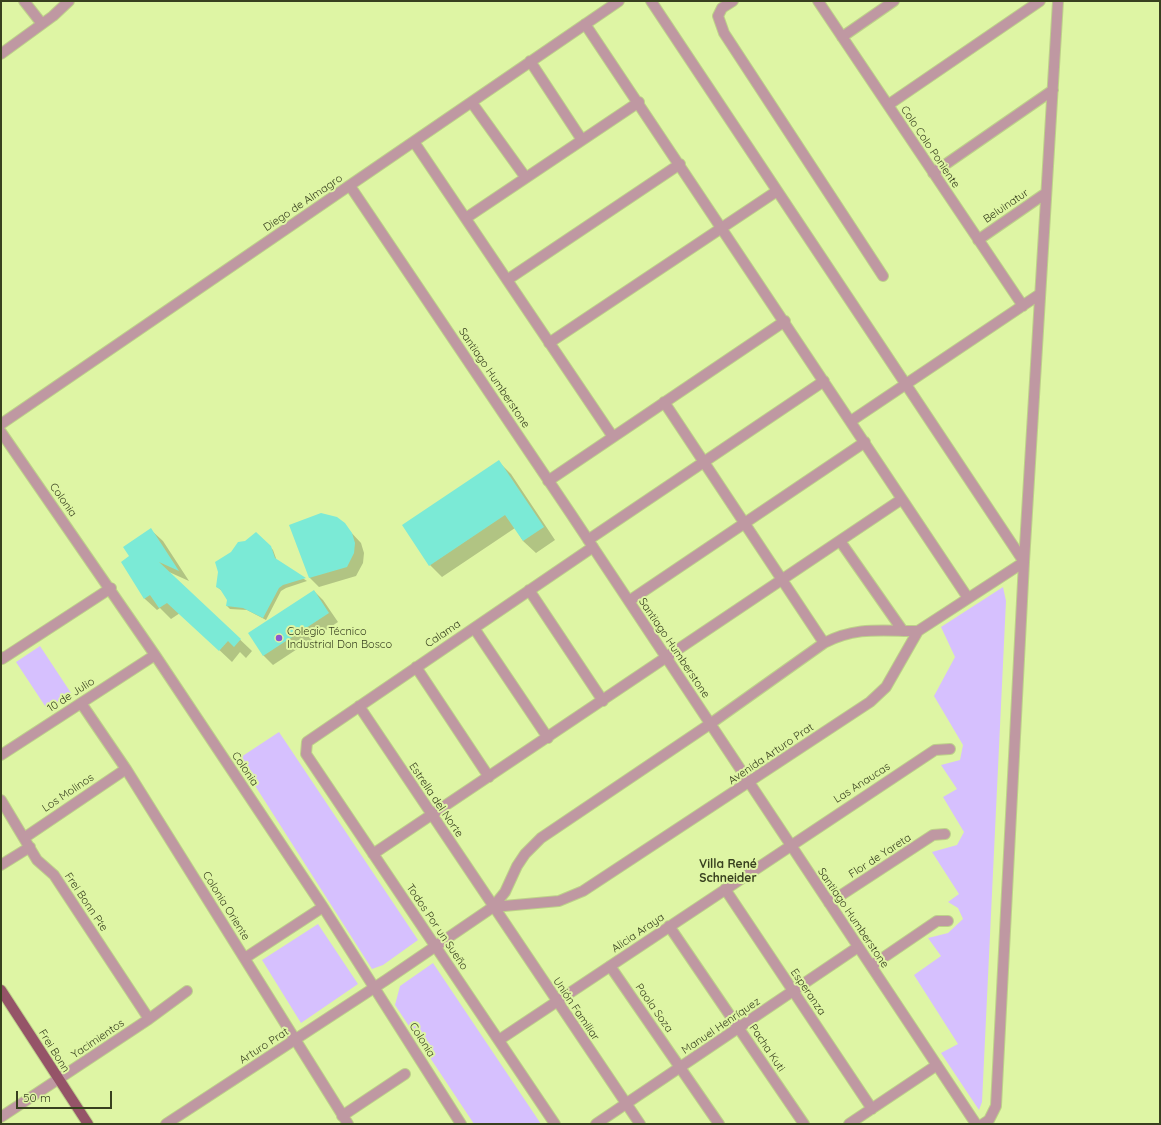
<!DOCTYPE html>
<meta charset="utf-8">
<style>
body{margin:0}
#map{position:relative;width:1161px;height:1125px;overflow:hidden;background:#def5a4;font-family:Quicksand,sans-serif}
canvas{display:block}
.frame{position:absolute;inset:0;border:2px solid #38401f;pointer-events:none}
.scale{position:absolute;left:16px;top:1091px;width:96px;height:18px;box-sizing:border-box;border:2px solid #38401f;border-top:0;padding-left:5px;font-size:12px;line-height:14px;white-space:nowrap;color:#38401f;-webkit-text-stroke:3px #def5a4;paint-order:stroke}
</style>
<div id="map">
<canvas width="1161" height="1125"></canvas>
<div class="frame"></div>
<div class="scale">50 m</div>
</div>
<script>
const c = document.querySelector('canvas').getContext('2d');
c.lineJoin = 'round';
function paint(path, color) { c.fillStyle = color; c.fill(path, 'evenodd'); }
function strokePath(path, color, width, dash) { c.strokeStyle = color; c.lineWidth = width; c.lineCap = dash ? 'butt' : 'round'; c.setLineDash(dash || []); c.stroke(path); }
function write(font, color, halo, rows, align = 'center') {
  c.font = font + ' Quicksand,sans-serif'; c.lineWidth = 4; c.setLineDash([]); c.textBaseline = 'middle'; c.strokeStyle = halo; c.fillStyle = color; for (const [text, x, y, turn = 0] of rows) {
    c.save(); c.translate(x, y); c.rotate((+turn || 0) * Math.PI / 180); c.textAlign = isNaN(turn) ? turn : align; if (halo) c.strokeText(text, 0, 0); c.fillText(text, 0, 0); c.restore();
  }
}
const green = new Path2D(`
 M1003,587l3,14 -24,501 -3,8 -38,-57 17,-9 -44,-69 27,-19 -13,-18 20,-5 15,-14 -5,-11 -10,-6 11,-8 -27,-42 25,-7 7,-13 -21,-35 14,-8 -16,-24 19,-5 3,-15 -29,-49 21,-39 -14,-30z
 M40,646l31,47 -24,16 -31,-47z
 M279,732l139,208 -35,25 -11,4 -134,-210z
 M318,924l40,60 -57,39 -39,-63z
 M433,963l108,161h-67l-79,-119 5,-19z`);
const shadow = new Path2D(`
 M499,462l12,12 44,66 -19,13 -13,-12 -8,-13 -73,49 -12,-12 -26,-40z
 M347,528l14,15 3,10 -1,10 -7,13 -37,11 -10,-10z
 M151,530l12,11 26,40 -20,-9 83,79 -6,7 -6,-6 -8,10 -52,-49 -9,6 -11,-11 -3,2 -12,-11 -23,-37 9,-5z
 M256,533l17,17 4,11 30,20 -21,7 -5,3 -15,29 -19,-10 -17,-1 -3,-3 1,-6 -6,-9 -5,-4 15,-34z
 M314,591l9,9 15,22 -65,43 -10,-10z`);
const building = new Path2D(`
 M499,460l45,67 -21,14 -18,-26 -76,51 -27,-41z
 M321,513l16,4 8,6 7,10 3,10 -1,10 -7,14 -38,11 -20,-53z
 M151,528l28,43 -20,-9 82,77 -7,8 -6,-6 -9,10 -52,-48 -8,5 -9,-13 -6,4 -23,-37 8,-6 -6,-9z
 M256,532l15,14 4,12 31,20 -23,7 -4,3 -16,30 -20,-10 -17,-2 1,-6 -7,-11 -4,-2 2,-15 -3,-10 16,-10 7,-10 7,-1z
 M314,590l15,23 -66,43 -15,-23z`);
const minor = new Path2D(`
 M24,1l18,23
 M651,1l373,561
 M733,1l-11,7 -4,8 6,17 159,243
 M818,1l205,305
 M585,24l383,574
 M842,37l52,-36
 M1,54l52,-38 16,-15
 M530,61l52,79
 M472,103l54,75
 M888,105l152,-104
 M414,142l199,295
 M933,173l120,-83
 M350,186l221,328 405,610
 M466,218l173,-116
 M978,240l68,-47
 M507,280l173,-116
 M549,343l228,-152
 M664,402l160,241
 M851,421l189,-127
 M1,424l618,-423
 M1,432l154,223 168,252 138,217
 M548,481l237,-160
 M588,540l236,-159
 M840,541l63,90
 M529,590l74,111
 M629,601l236,-159
 M474,628l74,110
 M1,657l1,2 109,-71
 M416,667l73,110
 M81,703l45,66 222,355
 M359,706l281,418
 M1,755l154,-100
 M1,800l36,60 17,15 95,144
 M24,838l102,-69
 M373,854l529,-355
 M1,865l29,-18
 M725,889l147,220
 M829,903l104,-68 12,-1
 M493,907l66,-6 24,-10 287,-189 16,-15 32,-56 106,-69
 M669,926l135,198
 M245,958l78,-51
 M610,966l109,158
 M871,966l66,-45h11
 M499,1040l436,-290 15,-1
 M342,1116l63,-42
 M1,1117l148,-98 38,-28
 M166,1124l220,-144 107,-73 12,-15 12,-26 8,-12 16,-16 169,-114 114,-81c33,-17 58,-12 94,-12
 M555,1124l-249,-370 1,-12 286,-195
 M596,1124l262,-177
 M849,1124l88,-59
 M983,1124l6,-4 7,-14 28,-544 34,-561`);
const major = new Path2D(`
 M1,990l87,134`);
const markers = [
 [279,638,4,"#8c57cf"]
];
const streetNames = [
 ["Colo Colo Poniente",930,147,56],
 ["Diego de Almagro",303,203,-34],
 ["Beluinatur",1006,206,-34],
 ["Santiago Humberstone",494,378,56],
 ["Colonia",63,500,55],
 ["Calama",443,634,-34],
 ["Santiago Humberstone",674,648,56],
 ["10 de Julio",71,695,-33],
 ["Avenida Arturo Prat",771,754,-34],
 ["Colonia",245,769,56],
 ["Las Anaucas",862,783,-33],
 ["Los Molinos",68,793,-34],
 ["Estrella del Norte",436,800,56],
 ["Flor de Yareta",880,856,-33],
 ["Frei Bonn Pte",86,902,56],
 ["Colonia Oriente",226,906,58],
 ["Santiago Humberstone",853,918,56],
 ["Todos Por un Sueño",437,927,56],
 ["Alicia Araya",638,933,-34],
 ["Esperanza",808,992,56],
 ["Paola Soza",654,1008,55],
 ["Unión Familiar",576,1009,56],
 ["Manuel Henríquez",721,1026,-34],
 ["Yacimientos",98,1039,-34],
 ["Colonia",422,1040,58],
 ["Arturo Prat",264,1046,-33],
 ["Pacha Kuti",767,1048,56],
 ["Frei Bonn",54,1051,58]
];
const poiNames = [
 ["Colegio Técnico",287,632],
 ["Industrial Don Bosco",287,645]
];
const neighbourhoodNames = [
 ["Villa René",728,864],
 ["Schneider",728,878]
];
paint(green, '#d6c0fe');
paint(shadow, '#0003');
paint(building, '#7bead6');
strokePath(minor, '#bdd189', 12);
strokePath(major, '#bdd189', 12);
strokePath(minor, '#bf98a2', 10);
strokePath(major, '#955468', 10);
for (const [x, y, r, color] of markers) { const dot = new Path2D(); dot.arc(x, y, r, 0, 2 * Math.PI); c.fillStyle = color; c.fill(dot); strokePath(dot, '#def5a4', 1.5); }
write('11px', '#38401f', '#def5a4', streetNames);
write('11px', '#38401f', '#def5a4', poiNames, 'left');
write('bold 12px', '#38401f', '#def5a4', neighbourhoodNames);
</script>
